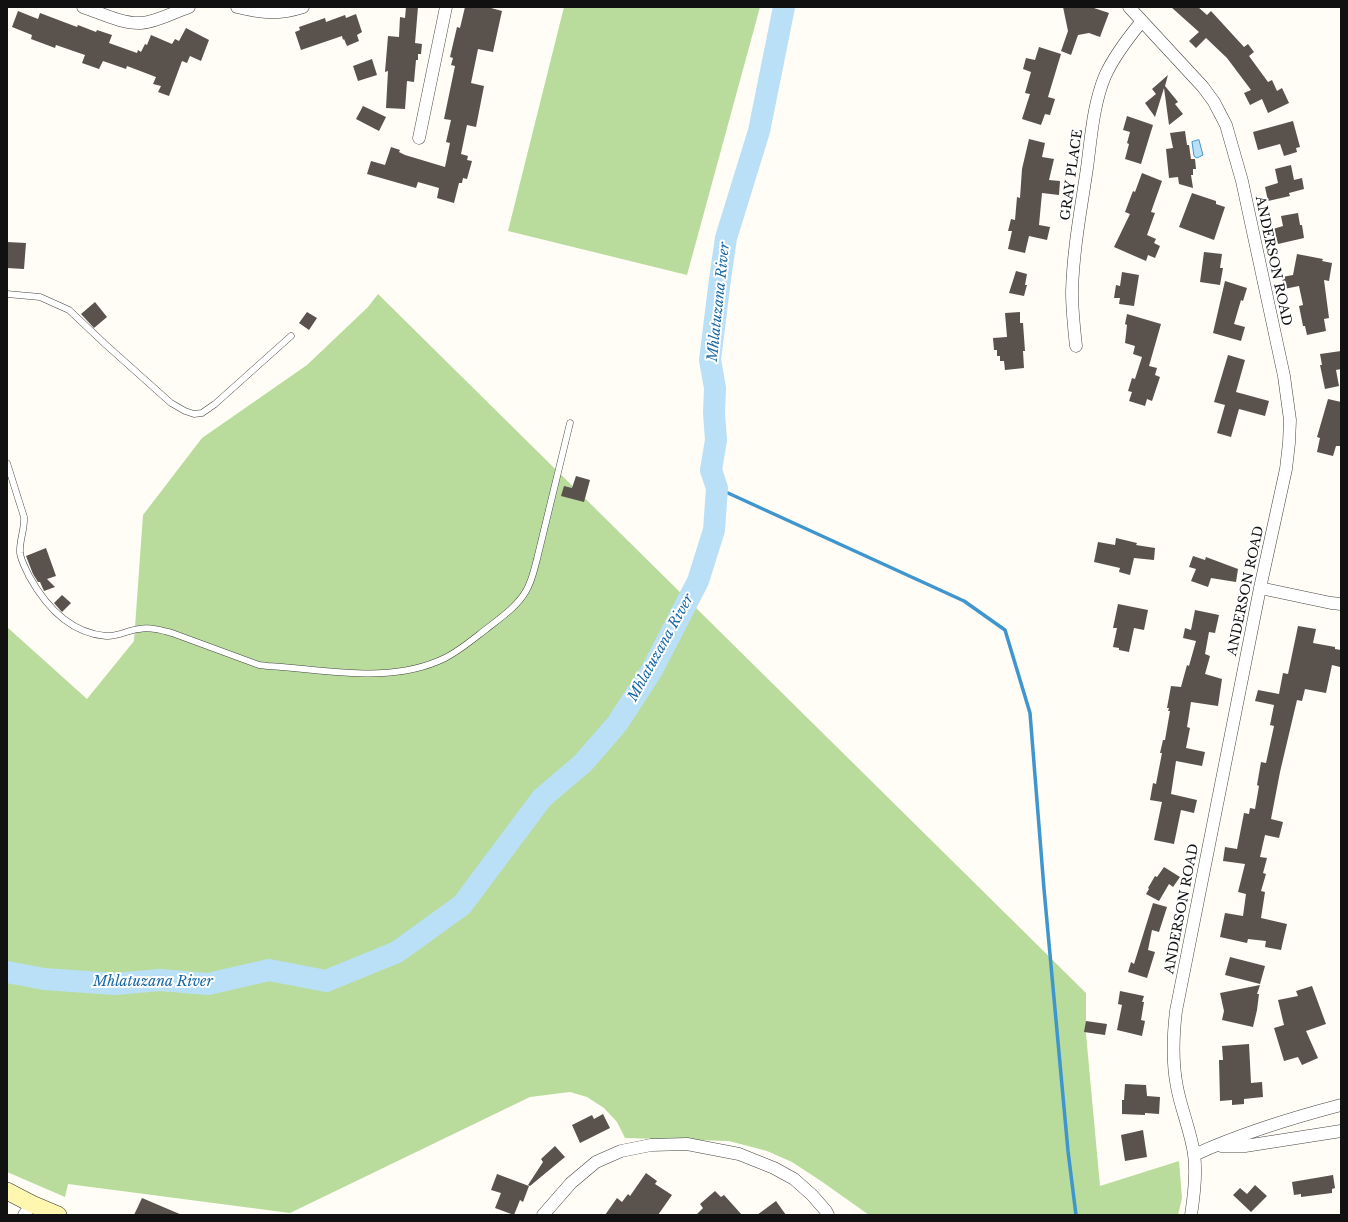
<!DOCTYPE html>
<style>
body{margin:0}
#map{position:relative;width:1348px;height:1222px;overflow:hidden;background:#fffdf5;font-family:"Libre Baskerville",serif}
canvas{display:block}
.frame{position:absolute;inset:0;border:8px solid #111;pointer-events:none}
</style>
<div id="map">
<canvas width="1348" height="1222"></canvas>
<div class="frame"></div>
</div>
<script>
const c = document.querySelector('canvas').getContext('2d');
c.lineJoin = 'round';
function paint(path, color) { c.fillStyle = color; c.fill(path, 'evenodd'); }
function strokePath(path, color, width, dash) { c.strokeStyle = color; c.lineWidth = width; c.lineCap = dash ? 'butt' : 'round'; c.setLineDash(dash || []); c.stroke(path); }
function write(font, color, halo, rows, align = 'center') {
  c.font = font + ' "Libre Baskerville",serif'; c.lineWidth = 4; c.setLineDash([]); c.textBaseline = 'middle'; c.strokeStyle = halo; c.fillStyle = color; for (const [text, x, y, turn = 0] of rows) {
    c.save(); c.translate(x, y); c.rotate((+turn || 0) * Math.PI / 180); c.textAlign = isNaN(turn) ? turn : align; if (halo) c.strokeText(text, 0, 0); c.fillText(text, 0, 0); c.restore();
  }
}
const forest = new Path2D(`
 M564,7h196l-73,268 -179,-44z
 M378,294l708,699v41l14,152 79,-25 3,37 -4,17h-309l-48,-34 -29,-19 -25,-11 -38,-10 -104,-3 -8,-16 -13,-14 -17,-11 -17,-5 -40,5 -240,116 -222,-29 -3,13 -58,-25v-545l80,72 47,-58 9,-126 59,-77 105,-73 61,-58z`);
const water = new Path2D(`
 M1199,140l4,15 -6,3 -3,-2 -2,-14z`);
const stream = new Path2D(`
 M717,488l247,113 41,29 25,83 14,176 24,262 8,64`);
const river = new Path2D(`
 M7,972l37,7 71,5 45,-4 48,4 61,-14 57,11 71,-29 65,-47 80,-107 41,-35 34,-39 35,-54 46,-89 16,-51 3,-42 -6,-18 5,-30 -2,-27 1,-25 -5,-28 10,-81 6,-41 33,-107 25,-124`);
const building = new Path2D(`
 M406,7h12l-3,36 7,1 -1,10h-3v6h-2l-2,22 -7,-1 -2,28 -19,-1 2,-37 -3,1 3,-36 11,1 1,-20 5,1z
 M465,7h26v1l11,3 -9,41 -15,-3 -7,34 13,3 -8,41 -9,-2 -6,29 7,2 -1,4 5,1 -5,18 -4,-1 -1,5h-3l-5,20 -17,-5 2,-10 -21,-6 -2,6 -49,-14 4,-13 14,4 6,-18 9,3 -1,2 6,3 40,12 5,-24 -4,-1 5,-22 -7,-1 11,-53 -4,-1 2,-7 -3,-1 7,-30 3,1z
 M1063,7h28l18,6 -9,24 -11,-4 -11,2 -7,20 -10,-4 7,-20z
 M1171,7h27l9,8 4,-4 33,36 4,-3 6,8 -5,4 19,26 4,-2 5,11 5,-3 7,15 -21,10 -6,-14 -12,6 -6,-12 7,-3 -24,-32 -21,-20 -10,10 -7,-7 10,-9z
 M18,11l20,8 2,-6 37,14 1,-2 18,7 1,-2 15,5 -3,8 28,10 1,-3 3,2 4,-8 2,1 4,-10 21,9 3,-5 4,2 7,-13 23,12 -8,21 -11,-5 -3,7 -5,-2 -13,35 -11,-4 3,-6 -8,-2 3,-7 -29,-11 -1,3 -23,-8 -4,8 -17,-6 3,-8 -29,-10 -1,3 -24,-9 1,-4 -20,-8z
 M356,14l6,18 -5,3 2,6 -12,5 -3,-7 -1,1 -1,-4 -41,14 -6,-18 5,-2 -1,-3 26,-9 1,4 19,-7 1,3z
 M1039,47l22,7 -13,43 7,2 -5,16 -5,-1 -4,11 -19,-6 8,-25 -5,-1 6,-21 -8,-3 3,-11 9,2z
 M372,59l5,16 -19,6 -5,-15z
 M1168,75l-3,11 13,16 -3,2 8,10 -14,11 -5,-37 -9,29 -10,-14 11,-9 -4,-5z
 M363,106l23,11 -7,14 -23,-12z
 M1127,116l26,9 -12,39 -16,-5 4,-15 -2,-1 3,-11 -7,-2z
 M1293,121l7,26 -4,1 1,4 -13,4 -4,-12 -22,6 -5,-18z
 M1185,131l2,14h2l2,14h4l1,10h-3v6h-2l2,13 -14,-4 -1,-7 -9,1 -3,-29 7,-1 -3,-15z
 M1029,139l16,4 -3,14 12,2 -5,21 11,1 -1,14 -17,-2 -3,32 11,2 -3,13 -18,-4 -4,17 -17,-4 4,-18h-4l3,-12 4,1 2,-23 3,1 2,-29z
 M1291,165l3,15 8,-2 2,11 -15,4 1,3 -22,5 -3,-14 13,-4 -3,-14z
 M1142,173l20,8 -11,31 4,1 -8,22 9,4 -2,4 6,3 -5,12 -7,-3 -2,6 -32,-14 16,-33 -5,-2 8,-21 2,1z
 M1192,193l24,8v3l9,3 -11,33 -35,-13z
 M1298,213l2,12h2l2,13 -26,6 -5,-15 10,-3 -2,-10z
 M7,242l19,1 -2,26 -17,-1z
 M1204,252l18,2 -2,14h3l-3,17 -20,-3z
 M1297,254l26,5 -1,2 10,2 -3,18 -5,-1 5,38 -5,1 2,12 -19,4 -2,-9h-2l-4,-20 4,-1 -4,-19 -15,3 -2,-12 11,-2z
 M1016,271l11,3 -2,11h2l-3,11 -15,-3z
 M1122,272l17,3 -5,31 -15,-2 1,-6h-6l2,-13 4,1z
 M1225,281l22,7 -4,13 -2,-1 -7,24 11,3 -4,14 -28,-8z
 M95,302l12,15 -13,11 -13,-14z
 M307,312l10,6 -8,12 -10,-7z
 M1020,312v11h3l2,28h-2l1,17 -19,2 -1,-9h-4v-5h-3v-6h-3l-1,-12 14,-1 -2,-24z
 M1127,314l34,10 -12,42 8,2 -2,7 5,2 -8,24 -5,-2 -2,7 -16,-5 3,-9 -4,-1 4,-13 3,1 7,-22 -9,-3 2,-8 -10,-3 2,-18 -2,-1z
 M1341,351v18l-5,1 3,16 -14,3 -5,-24h2l-2,-11z
 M1228,355l17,5 -9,32 33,9 -4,15 -26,-7 -8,28 -14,-4 8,-28 -11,-3z
 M1328,399l13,3v44h-5l-3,10 -16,-4 3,-14 -3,-1z
 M576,476l14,4 -6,22 -23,-6 3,-10 8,2z
 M1116,538l21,5 -1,2 19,3 -1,12 -20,-2 -4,17 -11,-3 1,-4 -26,-6 4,-20 17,3z
 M46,548l10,28 -9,3 8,8 -11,4 -4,-9h-2l-5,-8 -7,-18z
 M1193,556l12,4 1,-3 32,12 -2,13 -25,-4 -3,9 -17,-6 5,-12 -7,-2z
 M62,595l9,8 -9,9 -8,-9z
 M1118,604l30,6 -4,20 -10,-2 -5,24 -10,-2v-2l-6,-1 4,-19h-4z
 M1195,610l24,5 -4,18 -6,-1 -4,22 5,2 -5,18 17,5 -4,27 -27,-4 -4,25 3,1 -4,20 19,4 -3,14 -26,-5 -5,33 26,6 -3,13 -13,-3 -7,34 -20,-4 8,-38 -12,-2 3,-17 3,1 6,-31h-2l3,-13h2l5,-29h-2l1,-3h-2l4,-22 10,1 6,-22 2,1 7,-25 -13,-3 2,-10 6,2z
 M1298,626l18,3 -3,14 22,4v2l6,1v10l-1,7 -8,-2 -6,28 -21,-4 -3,12 -5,-1 -17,72 -9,47 12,3 -4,16 -14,-3 -5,22 7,1 -4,15 3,1 -5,17 4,1 -4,26 26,6 -6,26 -16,-3 1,-6 -18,-2 -1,4 -27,-6 5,-24 18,3 3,-22 -8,-2 7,-28 -22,-3 2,-14 12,2 7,-36 5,1 1,-6 5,1 4,-23 -2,-1 4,-23 5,1 8,-37 -4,-1 4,-20 -19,-4 3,-11 21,4 4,-21 5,1z
 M1164,867l16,10 -7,10 -4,-3 -10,17 -13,-7 3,-5 -1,-1 7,-12 2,1z
 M1153,903l14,4 -8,25 -7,-2 -4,20 7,2 -8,26 -19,-6 3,-10 3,2z
 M1230,957l35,9 -5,18 -35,-9z
 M1260,985l-3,9h2l-2,16 -4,17 -31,-7 2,-9 -4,-18z
 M1312,986l14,38 -20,7 12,27 -16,7 -4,-8 -14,4 -10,-33 10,-3 -6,-25 20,-4 -2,-5z
 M1120,991l24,5 -2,6h2l-3,18 4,1 -3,15 -25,-6 5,-25 -4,-1z
 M1086,1021l21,3 -2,11 -21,-3z
 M1249,1044l2,39 11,-1 1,15 -19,2v5l-12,1v-5l-12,1 -1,-41h4l-1,-14z
 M1125,1084l21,1 1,11 13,1 -1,17 -14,-1v2l-23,-1v-14h2z
 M603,1114l7,14 -30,15 -8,-18 20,-10 2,4z
 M1143,1130l4,27 -22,4 -4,-26z
 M555,1146l10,11 -35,29 -2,-1 15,-23 -2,-3z
 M646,1173l11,8 -2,3 17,11 -14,20h-53l12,-17 5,4 6,-8 2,2z
 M497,1174l32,12 -6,16 -3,-2 -6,15 -19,-7 6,-15 -10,-3z
 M1333,1175l2,13 -3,1v4l-31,4v-3l-7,1 -2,-13z
 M1255,1185l12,11 -16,16 -18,-17 7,-7 7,6z
 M715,1191l6,6 3,-2 18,20h-46l7,-7 -3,-4z
 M142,1198l40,17h-48z
 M776,1201l10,14h-29z`);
const lane = new Path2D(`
 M7,294l33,3 29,13 36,34 66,59 14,8 9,3 8,-1 13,-9 76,-68
 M7,463l17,54c1,12 -5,24 -4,36 1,8 6,16 9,23 16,29 41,57 77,60 11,1 22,-6 33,-7 11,-2 22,1 33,4l87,32 9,1c58,3 122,19 177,-8 14,-7 27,-18 40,-28 14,-11 32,-23 41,-39 6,-10 8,-21 11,-32l33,-136`);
const street = new Path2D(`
 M83,7c18,6 39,17 58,16 16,-1 33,-11 48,-16
 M237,7c25,6 41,8 66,0
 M1129,7l74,80 11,15 12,23 16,56 42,195 6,44 -1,23 -3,26 -26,119 -84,423c-3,25 -4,51 1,76 4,22 14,45 17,67 3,20 0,42 -3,61
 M419,138l27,-131
 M1076,346c-2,-18 -4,-36 -4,-54 1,-42 9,-83 15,-124 4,-30 6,-63 18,-92 9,-20 23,-38 37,-55
 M1260,588l71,15 10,1
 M1221,1146h24l96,-15
 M1194,1155c48,-22 97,-37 147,-50
 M24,1215l8,-11
 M543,1215l28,-32 25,-21 25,-11 30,-6 36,-1 52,10 35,14 20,11 18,16 14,16 2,4`);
const secondary = new Path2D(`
 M7,1191l25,13 26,11`);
const streetNames = [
 ["GRAY PLACE",1072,175,-82],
 ["ANDERSON ROAD",1273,261,78],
 ["ANDERSON ROAD",1246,591,-78],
 ["ANDERSON ROAD",1182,909,-79]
];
const waterNames = [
 ["Mhlatuzana River",719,302,-84],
 ["Mhlatuzana River",661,648,-61],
 ["Mhlatuzana River",153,982]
];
paint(forest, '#b9dc9c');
paint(water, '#b9e0f7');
strokePath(water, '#3f96cf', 1);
strokePath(stream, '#3f96cf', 3.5);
strokePath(river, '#b9e0f7', 22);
paint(building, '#5a524d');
strokePath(lane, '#444', 7);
strokePath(street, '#444', 13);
strokePath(secondary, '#333', 18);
strokePath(lane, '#fff', 6);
strokePath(street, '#fff', 12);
strokePath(secondary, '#fff6b0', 17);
write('13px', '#111', '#fff', streetNames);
write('italic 14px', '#1768a6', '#fff', waterNames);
</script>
